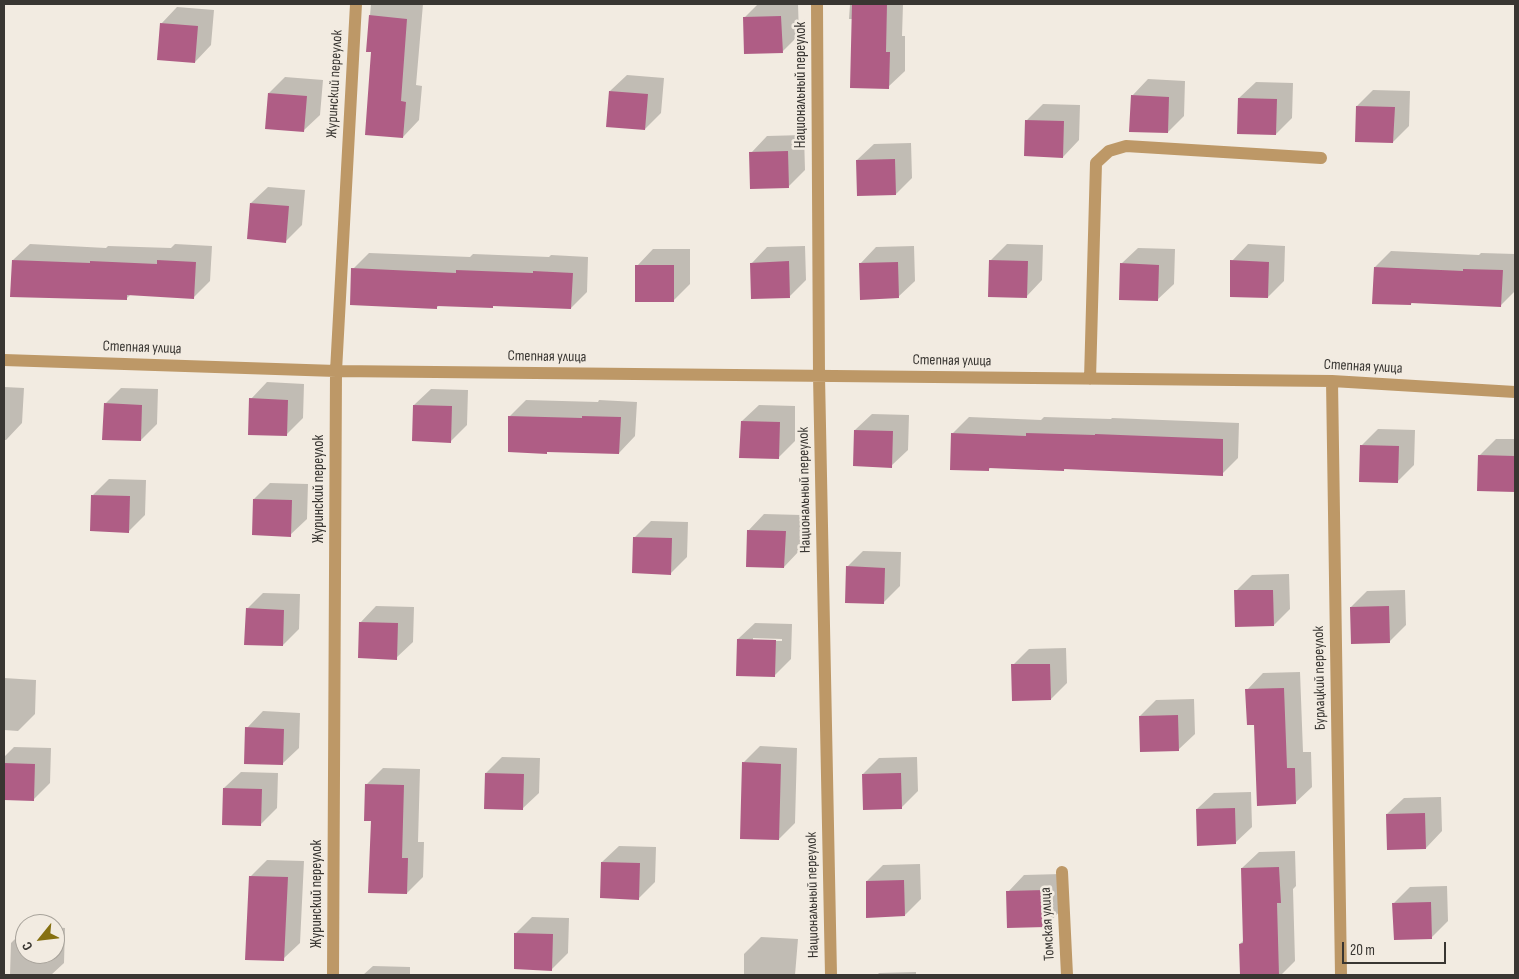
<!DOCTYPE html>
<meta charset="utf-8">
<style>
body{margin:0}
#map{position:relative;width:1519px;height:979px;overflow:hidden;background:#f2ebe1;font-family:"Sofia Sans Condensed",sans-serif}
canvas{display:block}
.frame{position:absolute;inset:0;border:5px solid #393632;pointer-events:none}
.north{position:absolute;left:15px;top:914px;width:50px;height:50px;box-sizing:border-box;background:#f2ebe1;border:1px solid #a8a39b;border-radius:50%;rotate:241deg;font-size:14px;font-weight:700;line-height:20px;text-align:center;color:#393632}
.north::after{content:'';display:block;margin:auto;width:18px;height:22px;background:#867011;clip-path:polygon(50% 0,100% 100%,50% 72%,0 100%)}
.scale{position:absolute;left:1342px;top:942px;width:104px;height:22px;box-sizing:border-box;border:2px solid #393632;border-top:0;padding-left:6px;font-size:15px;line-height:18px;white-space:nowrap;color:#393632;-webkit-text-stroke:4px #f2ebe1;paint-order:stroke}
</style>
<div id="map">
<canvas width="1519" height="979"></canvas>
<div class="frame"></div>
<div class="north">С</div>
<div class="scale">20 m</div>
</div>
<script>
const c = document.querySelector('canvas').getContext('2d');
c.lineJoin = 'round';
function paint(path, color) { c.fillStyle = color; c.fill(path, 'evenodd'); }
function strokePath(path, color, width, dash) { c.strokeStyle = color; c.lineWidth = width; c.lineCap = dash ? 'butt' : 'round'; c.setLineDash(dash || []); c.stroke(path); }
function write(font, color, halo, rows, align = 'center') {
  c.font = font + ' "Sofia Sans Condensed",sans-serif'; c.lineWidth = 5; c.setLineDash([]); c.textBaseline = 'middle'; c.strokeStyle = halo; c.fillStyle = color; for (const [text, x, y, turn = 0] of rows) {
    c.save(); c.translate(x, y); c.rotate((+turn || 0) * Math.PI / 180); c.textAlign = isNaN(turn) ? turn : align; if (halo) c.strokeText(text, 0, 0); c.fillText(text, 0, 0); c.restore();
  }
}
const shadow = new Path2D(`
 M371,4h52l-7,81 6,1 -3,34 -16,17 -30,-86 -6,-1z
 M758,4h40l1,31 -16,16 -39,-33z
 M850,4h53l-1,32h3v35l-17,16 -35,-68h-4z
 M177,7l37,3 -3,35 -16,17 -34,-38z
 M627,75l37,3 -3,35 -16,16 -35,-38z
 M285,77l38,3 -3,35 -17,16 -34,-38z
 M1148,79l37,2 -1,35 -16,16 -36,-36z
 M1256,82l37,1 -1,35 -16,16 -37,-36z
 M1373,90l37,1 -1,35 -16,16 -37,-1 1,-35z
 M1043,104l37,1 -1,35 -16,17 -36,-37z
 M804,135l1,35 -16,16 -38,-33 16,-17z
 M911,143l1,35 -16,16 -39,-34 17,-16z
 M268,187l37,3 -3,35 -16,16 -35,-38z
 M30,244l76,4 2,-2 63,2 4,-4 37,2 -2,35 -16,16 -63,-3 -4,4 -114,-38z
 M1007,244l36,1 -1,35 -16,17 -36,-36z
 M1248,244l37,2 -1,35 -16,16 -36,-36z
 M805,246l1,34 -17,17 -38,-33 16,-17z
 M914,246l1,35 -17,16 -38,-33 16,-17z
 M1138,248l37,1 -1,35 -17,16 -36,-36z
 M653,249h37v35l-17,17 -36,-35z
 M1391,251l88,4 2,-2 34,1v37l-14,14 -88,-3 -2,2 -36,-37z
 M369,253l101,4 3,-3 76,3 2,-2 37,2 -1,35 -16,16 -76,-4 -3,3 -52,-2 -4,3 -83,-39z
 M267,382l37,2 -1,34 -17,17 -35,-36z
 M4,387l20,1 -2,35 -16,17h-2z
 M121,388l37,1 -1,35 -16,16 -36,-36z
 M431,389l37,1 -1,35 -16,16 -37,-36z
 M526,400l72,2 1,-2 38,2 -2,34 -16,17 -109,-37z
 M759,405l36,1v35l-17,17 -36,-37z
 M872,414l37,1 -1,35 -17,16 -36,-36z
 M969,417l72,3 3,-3 67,2 1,-1 127,5 -1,35 -16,16 -157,-6 -1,2 -73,-3 -3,3 -36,-36z
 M1378,429l37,1 -1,35 -17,17 -36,-36z
 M1496,439h19v52l-36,-1 1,-35z
 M109,479l37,1 -1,35 -17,17 -35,-37z
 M270,483l38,1 -1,35 -17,16 -36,-36z
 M764,514l37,1 -1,35 -16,17 -36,-36z
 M651,521l37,1 -1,35 -16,16 -36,-36z
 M863,551l38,1 -1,34 -17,17 -36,-36z
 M1289,574l1,35 -16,16 -38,-34 16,-16z
 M1405,590l1,35 -16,16 -39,-34 16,-16z
 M263,593l37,1 -1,35 -16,16 -36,-36z
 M376,606l38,1 -1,35 -17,16 -36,-35z
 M755,623l37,1 -1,35 -17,17 -36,-37zM753,638l29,1v2h-29z
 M1066,648l1,35 -16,16 -38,-34 16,-16z
 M1300,672l3,80h8l1,35 -17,16 -39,-79 -9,-34 16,-17z
 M4,678l32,2 -1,34 -17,17 -14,-1z
 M1194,699l1,35 -17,16 -38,-34 16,-16z
 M263,711l37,2 -1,35 -17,16 -35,-36z
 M760,746l37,2 -2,75 -16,16 -36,-76z
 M14,747l37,1 -1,35 -17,17 -29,-1v-42z
 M502,757l38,1 -1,35 -17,16 -36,-36z
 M917,757l1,34 -17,17 -38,-34 16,-16z
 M383,768l37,1 -2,73h6l-1,35 -16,16 -35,-73 -6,-35z
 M241,772l37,1 -1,35 -17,17 -36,-37z
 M1251,792l1,35 -17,16 -38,-34 17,-16z
 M1441,797l1,34 -16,17 -39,-34 17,-16z
 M619,846l37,1 -1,35 -17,17 -36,-37z
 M1295,851l1,35 -3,3 2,72 -14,14h-40l-1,-31 4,-4 -2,-72 17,-16z
 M267,860l37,1 -4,82 -17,16 -33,-82z
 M920,864l1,35 -16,16 -38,-34 16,-16z
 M1061,874l1,35 -16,17 -38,-34 16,-17z
 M1447,886l1,35 -16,16 -38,-34 16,-16z
 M532,917l37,1 -1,35 -16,16 -36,-36z
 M55,927l10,1 -1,35 -13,12h-41l1,-32 14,-14v25h30z
 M761,937l37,2 -3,36h-51v-21z
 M373,966l37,1v8h-47z
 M916,972v3h-39l2,-2z`);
const building = new Path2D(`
 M852,4h35l-1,48h4l-1,37 -39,-1z
 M369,15l38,4 -6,82 5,1 -3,36 -38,-3 6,-83h-5z
 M781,16l2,37 -39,1 -1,-37z
 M160,23l38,3 -3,37 -38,-3z
 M609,91l39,3 -3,36 -39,-3z
 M268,93l39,3 -3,36 -39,-3z
 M1131,95l38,2 -1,36 -39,-1z
 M1238,98l39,1 -1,36 -39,-1z
 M1356,106l39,1 -2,36 -38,-1z
 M1025,120l39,1 -1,37 -39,-2z
 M788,151l1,37 -39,1 -1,-37z
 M895,159l1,36 -39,1 -1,-36z
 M250,203l39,3 -3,37 -39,-4z
 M12,260l78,3v-2l67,3v-4l39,2 -2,37 -67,-4v5l-117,-3z
 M989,260l39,1 -1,37 -39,-1z
 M1230,260l39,2 -1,36 -38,-1z
 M789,261l1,37 -39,1 -1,-36z
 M898,262l1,36 -39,2 -1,-37z
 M1120,263l39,2 -1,36 -39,-1z
 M635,265h39v37h-39z
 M1374,267l89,4v-2l40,1 -2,37 -90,-4v2l-39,-1z
 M351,268l105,5v-3l77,3v-2l40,2 -2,36 -78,-3v2l-56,-2v3l-87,-4z
 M249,398l39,2 -1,36 -39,-1z
 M104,403l38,2 -1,36 -39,-1z
 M413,405l39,1 -1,37 -39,-2z
 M508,416l74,2v-2l39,1 -2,37 -72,-2v2l-39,-2z
 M741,421l39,1 -1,37 -40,-1z
 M854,430l39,1 -1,37 -39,-2z
 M951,433l75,3v-3l69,2v-1l128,5v37l-159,-7v2l-75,-3v3l-39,-1z
 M1360,445l39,1 -1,37 -39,-1z
 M1478,455l37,1v36l-38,-1z
 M91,495l39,1 -1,37 -39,-2z
 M253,499l39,1 -1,37 -39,-2z
 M747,530l39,1 -2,37 -38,-1z
 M633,537l39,1 -1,37 -39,-2z
 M846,566l39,2 -1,36 -39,-1z
 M1234,590h39l1,36 -39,1z
 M1389,606l1,37 -39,1 -1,-37z
 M246,608l38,2 -1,36 -39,-1z
 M359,622l39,1 -1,37 -39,-2z
 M737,639l39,1 -1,37 -39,-1z
 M1011,664h39l1,36 -39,1z
 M1284,688l3,80h8l1,36 -39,2 -3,-81h-7l-2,-36z
 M1178,715l1,36 -39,1 -1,-36z
 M245,727l39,2 -1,36 -39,-1z
 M742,762l39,2 -2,76 -39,-1z
 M4,763l31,1 -1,37 -30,-1z
 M485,773l39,1 -1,36 -39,-1z
 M901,773l1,36 -39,1 -1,-36z
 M365,784l39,1 -2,73h6l-1,36 -39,-1 3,-72h-7z
 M223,788l39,1 -1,37 -39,-1z
 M1235,808l1,36 -39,2 -1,-37z
 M1425,813l1,36 -39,1 -1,-36z
 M601,862l39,1 -1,37 -39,-2z
 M1279,867l2,36h-4l2,72h-39l-1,-31 4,-1 -2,-75z
 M249,876l39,1 -4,84 -39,-1z
 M904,880l1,36 -39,2v-37z
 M1045,890l1,37 -39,1 -1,-37z
 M1431,902l1,37 -38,1 -2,-37z
 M514,933l39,1 -1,37 -38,-2z`);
const street = new Path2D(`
 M817,4l2,372 12,599
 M4,360l332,11 996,10 183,11
 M1090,379l6,-216 13,-12 17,-5 195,12
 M1332,381l9,594
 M1062,872l5,103
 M333,975l3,-604 20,-367`);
const streetNames = [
 ["Журинский переулок",335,84,-87],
 ["Национальный переулок",801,85,-90],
 ["Степная улица",142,348,2],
 ["Степная улица",547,357,1],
 ["Степная улица",952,361,1],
 ["Степная улица",1363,367,3],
 ["Журинский переулок",319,489,-90],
 ["Национальный переулок",805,490,-91],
 ["Бурлацкий переулок",1320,678,-91],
 ["Журинский переулок",317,894,-90],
 ["Национальный переулок",813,895,-91],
 ["Томская улица",1048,924,-93]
];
paint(shadow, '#0003');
paint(building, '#af5d85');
strokePath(street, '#bd9867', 12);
write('15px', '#393632', '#f2ebe1', streetNames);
</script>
